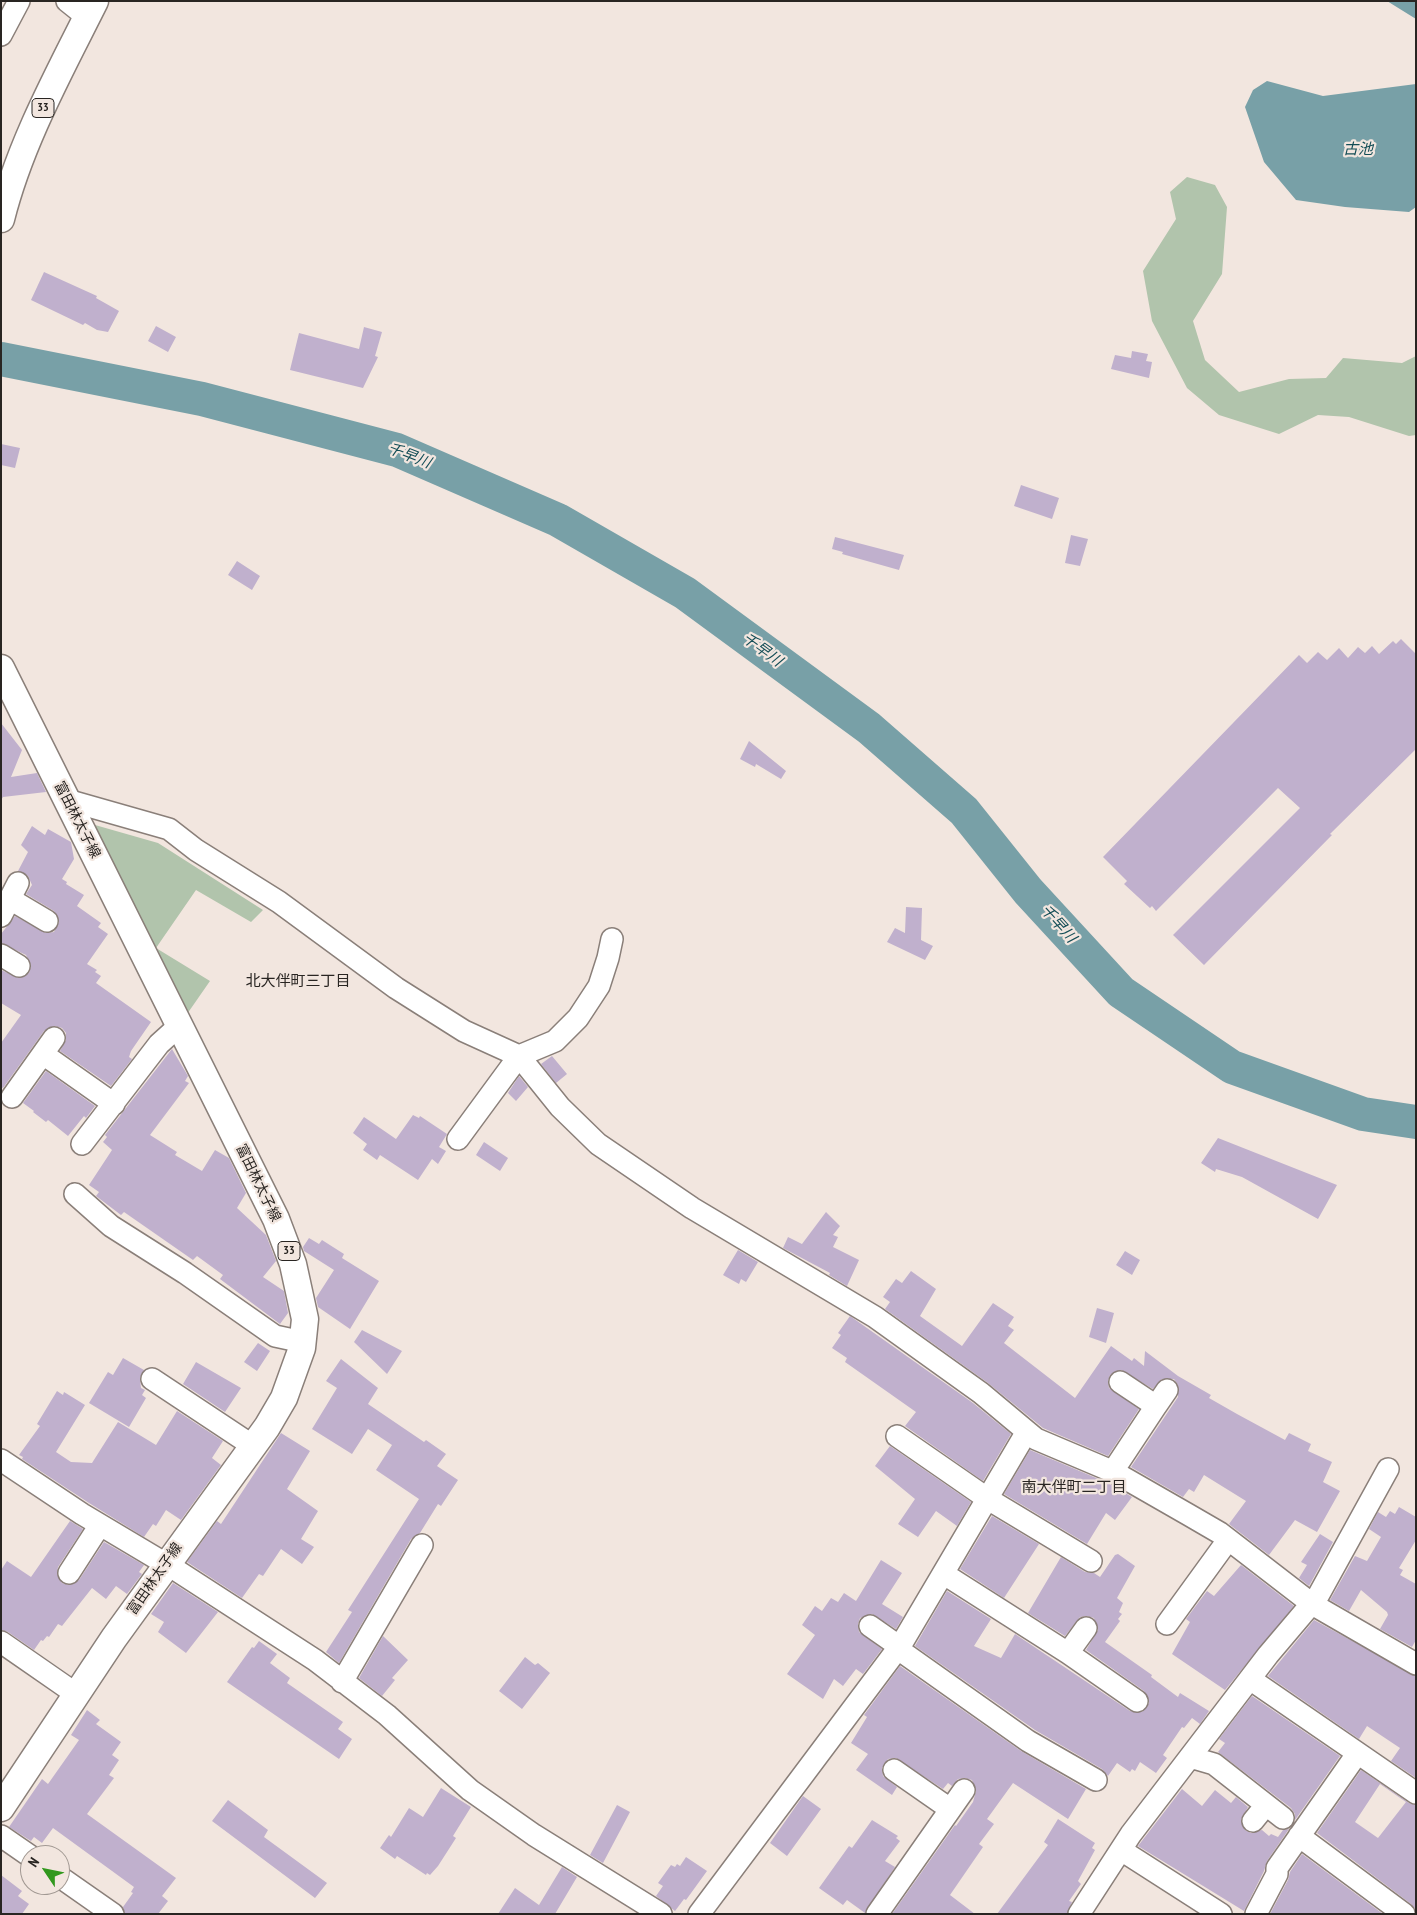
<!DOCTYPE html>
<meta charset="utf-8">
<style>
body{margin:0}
#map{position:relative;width:1417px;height:1915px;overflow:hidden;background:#f2e6df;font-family:"PT Sans Narrow",sans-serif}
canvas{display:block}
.frame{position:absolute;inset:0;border:2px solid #292522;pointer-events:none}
.north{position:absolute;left:20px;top:1845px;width:50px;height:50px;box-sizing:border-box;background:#f2e6df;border:1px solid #a29993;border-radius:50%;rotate:304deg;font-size:14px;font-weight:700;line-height:20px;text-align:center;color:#292522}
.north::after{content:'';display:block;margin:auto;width:18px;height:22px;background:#32981e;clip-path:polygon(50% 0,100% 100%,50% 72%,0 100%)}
</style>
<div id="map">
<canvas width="1417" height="1915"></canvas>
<div class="frame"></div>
<div class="north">N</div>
</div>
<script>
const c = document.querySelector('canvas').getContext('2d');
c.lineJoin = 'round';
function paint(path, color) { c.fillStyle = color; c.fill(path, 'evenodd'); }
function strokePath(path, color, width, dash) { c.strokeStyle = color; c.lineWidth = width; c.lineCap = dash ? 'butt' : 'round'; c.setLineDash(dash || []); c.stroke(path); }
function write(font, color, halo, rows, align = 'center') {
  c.font = font + ' "PT Sans Narrow","Noto Sans JP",sans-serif'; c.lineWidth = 4.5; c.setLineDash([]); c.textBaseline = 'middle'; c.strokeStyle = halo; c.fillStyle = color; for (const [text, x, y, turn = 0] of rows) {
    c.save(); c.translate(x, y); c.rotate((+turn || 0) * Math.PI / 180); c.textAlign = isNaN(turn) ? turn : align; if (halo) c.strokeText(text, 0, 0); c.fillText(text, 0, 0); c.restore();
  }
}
const green = new Path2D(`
 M1187,177l28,8 12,22 -5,67 -29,47 12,39 34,32 50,-13 37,-1 17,-20 59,5 14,-7v79l-7,1 -60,-19 -31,-2 -39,19 -60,-19 -32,-27 -35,-67 -9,-50 33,-52 -6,-27z
 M88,823l70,20 105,67 -12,12 -55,-32 -40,58 54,33 -25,36z`);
const water = new Path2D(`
 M1387,1h29v18z
 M1267,81l56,15 93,-12v123l-7,5 -64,-5 -49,-7 -32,-38 -19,-55 8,-17z`);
const river = new Path2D(`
 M1,359l201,40 195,51 161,70 127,73 184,135 95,83 64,80 93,101 111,75 131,47 53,8`);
const building = new Path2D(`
 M44,272l53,24 -1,2 23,13 -11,21 -11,-2 -12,-7 -2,2 -52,-25z
 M156,326l20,11 -8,15 -20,-11z
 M364,327l18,5 -7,24 3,1 -15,31 -73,-18 9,-37 60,16z
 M1132,351l16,3 -2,7 6,1 -3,16 -38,-9 4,-14 16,3z
 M1,444l19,4 -5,20 -14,-3z
 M1021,485l38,13 -7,21 -38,-13z
 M1071,535l17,4 -8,27 -15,-3z
 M835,537l69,18 -5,15 -57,-16 1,-2 -11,-3z
 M237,561l23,15 -8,14 -24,-15z
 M1401,639l15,15v95l-86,85 2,1 -128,130 -31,-30 127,-127 -22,-20 -122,123 -4,-5 -2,2 -26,-24 3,-3 -24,-24 196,-202 8,8 11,-11 9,8 12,-12 9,10 10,-11 7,6 7,-7 7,8 14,-13 3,3z
 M1,723l21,27 -11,27 26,-4 9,19 -43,5 -2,3z
 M749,741l37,30 -5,8 -25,-15 -1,3 -15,-8z
 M32,826l13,9 3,-6 23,13 3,17 -12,20 5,3 -1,2 18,11 -7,11 24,17 -3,4 10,7 -21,30 10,6 -2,2 6,4 -5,7 55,39 -20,29 -2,6 3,2 -21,27 -51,-35 6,-11v-7l-4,-5 -7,-2 -11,5 -41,57 -2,-1v-44l20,-28 -20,-12v-33l18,8 10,-5 2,-7 -5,-11 -25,-12v-9l14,-18 31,17 8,-1 5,-10 -5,-11 -28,-17 6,-9 -4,-9 -10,-5 10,-19 -7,-7z
 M906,907l16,1 -1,32 12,6 -8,14 -38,-18 8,-14 10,5z
 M172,1049l16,27 -3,5 4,2 -39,52 27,17 -2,3 27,16 13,-21 14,8 17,35 -9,15 29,27 10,26 -13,16 21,14 4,22 -8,11 -60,-45 3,-4 -26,-19 -4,4 -69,-48 -3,3 -25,-19 3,-4 -10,-7 23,-35 -9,-8 4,-5 -2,-2z
 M552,1056l15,18 -11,9 -15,-19z
 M46,1071l49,35 -9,12 -2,-2 -16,20 -20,-16 -2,2 -13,-10 1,-1 -11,-8z
 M519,1076l9,11 -12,14 -8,-8z
 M413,1115l6,3 1,-2 27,18 -8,13 7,4 -8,13 -6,-5 -14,21 -38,-25 -3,5 -14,-10 4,-6 -14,-11 11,-16 32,22z
 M1218,1138l119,47 -19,34 -76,-42 -26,-8 -1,3 -14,-9z
 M484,1142l24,16 -8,13 -24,-16z
 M826,1212l14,14 -7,9 5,2 -5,10 26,13 -12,26 -18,-11 1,-2 -47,-25 5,-11 14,7z
 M309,1238l10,6 3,-4 22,14 -2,4 37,23 -29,48 -32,-22 -2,-9 18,-28 -30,-19 -1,-4z
 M738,1250l20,12 -12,20 -5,-3 -2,5 -16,-9z
 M1125,1251l15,9 -8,15 -16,-10z
 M911,1271l25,18 -16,27 42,30 31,-43 21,14 -6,9 6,4 -10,13 71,55 36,-52 21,15 2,-3 10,8 1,-15 33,25 33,19 -2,3 28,16 48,26 4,-7 22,11 -3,7 24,11 -9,20 17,9 -23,41 -22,-12 -26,35 -40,-31 17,-23 -42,-26 -10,17 -5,-3 -6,8 -52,-30 47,-70v-12l-4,-6h-12l-9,10 -32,-19 -11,5 -2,6 1,7 30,21 -31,47 -65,-28 -55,-45 -103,-74 5,-7 -7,-5 13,-18 6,4z
 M1097,1308l17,5 -8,30 -17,-6z
 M850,1316l123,87 38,31 -28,47 -78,-55 11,-14 -71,-50 2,-4 -15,-10 9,-13 -3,-2z
 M362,1330l40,21 -15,23 -33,-32z
 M258,1343l12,8 -13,20 -13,-9z
 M123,1358l21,12 -4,9 1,9 4,2 -3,5 4,3 -17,29 -40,-24 19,-31 5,3z
 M341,1359l37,29 -10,16 56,38 2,-2 20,14 -9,12 21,14 -17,26 -3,-2 -18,29 -9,6 -72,124 -13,-11 26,-40 -4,-2 71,-111 -43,-29 16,-25 -24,-16 -16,25 -40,-25 25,-41 -11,-7z
 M196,1362l45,26 -16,24 -42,-28z
 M57,1391l6,4 1,-3 21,13 -29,47 15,10 21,1 26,-41 38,23 21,-34 46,30 -11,17 9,7 -40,55 -15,-10 -10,16 -3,-2 -9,13 -55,-34 -67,-44 1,-2 -4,-2 21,-29 -3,-2z
 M281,1433l29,18 -23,38 31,22 -17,28 13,8 -12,17 -21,-15 -18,27 -4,-2 -17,24 -55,-36 30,-41 4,3z
 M890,1446l81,56 -14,24 -21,-15 -18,26 -20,-13 17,-25 -40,-33z
 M1030,1450l78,33 24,14 -17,23 -9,-7 -19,31 -83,-50z
 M1399,1507l17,10v23l-17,28 4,2 -3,5 16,9v56l-4,7 -32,-18 8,-14 -1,-3 -26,-22 -12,21 -19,-11 25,-44 12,5 14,-24 -12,-8 9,-17 8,5 4,-6 5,3z
 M992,1516l47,28 -35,54 -44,-29z
 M70,1521l13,8 -25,38 -1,6 5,10 7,2 10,-5 25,-38 40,23 -5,7 3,2 -15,20 -11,-8 -10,13 -14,-11 -30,38 -4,-2 -9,13 -2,-1 -4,5 -2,-1 -7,10 -26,-18 -7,-2v-60l6,-9 24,16z
 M1320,1534l13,8 -24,44 -10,-8 8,-13 -6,-3z
 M1118,1554l17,12 -18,32 6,5 -4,9 3,2 -4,5 2,2 -15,21 47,33 -1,2 27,20 2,-4 29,18 -9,13 -8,-6 -8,10 -2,-1 -19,28 4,3 -11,15 -16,-11 -5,9 -3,-2 -2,3 -13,-9 -9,13 -6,-7 -67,-39 -120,-84 32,-55 44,28 -17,27 27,12 14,-24 115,77 12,1 7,-9 -5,-12 -58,-41 12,-20 -4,-12 -7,-2 -7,1 -15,19 -37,-23 33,-56 24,15 9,1 6,4 15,-22z
 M881,1560l21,13 -20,31 21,13 -7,12 -24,-15 -12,4 -2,6 1,8 23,17 -19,25 -7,-5 -13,17 -9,-7 -11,20 -36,-25 28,-39 -13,-10 13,-19 7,5 9,-13 7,4 6,-9 12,8z
 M1241,1565l53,41 -69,84 -53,-36 18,-32 -4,-3 21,-28 7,5z
 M173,1583l45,29 -32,41 -28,-21 6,-10 -13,-8z
 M1314,1620l102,56v102l-25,-17 9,-13 -33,-22 -8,13 -91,-63z
 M383,1636l25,24 -16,18 3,2 -13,16 -23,-18z
 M259,1641l18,13 -7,9 20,15 -3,5 56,39 -5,7 14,10 -13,20 -112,-77 25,-35 2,1z
 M525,1657l10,8 3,-2 12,10 -28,36 -23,-18z
 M900,1666l121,85 65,38 -18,30 -55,-36 -26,36 7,5 -15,20 4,3 -33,48 25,19h-83l63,-89 1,1 17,-24 3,-11 -4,-11 -7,-2 -7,1 -6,7 -4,-3 -5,6 -47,-31 -8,1 -6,9 1,8 14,11 -5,8 -36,-25 12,-16 -17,-11 16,-26 -3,-2z
 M1252,1696l88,60 -45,64v-6l-4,-6 -73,-56 7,-9 -6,-4z
 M87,1710l13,10 -4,4 25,18 -9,13 7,5 -10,15 5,3 -27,36 89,64 -14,18 6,5 -10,13h-33l-2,-7 10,-14 -2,-1 3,-5 -81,-59 -11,15 -8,-6 -3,4 -22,-14 33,-48 6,5 31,-44 -8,-5z
 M1361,1770l48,33 7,2v105l-5,-6 -94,-71zM1380,1784l26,18 -28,36 -23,-16z
 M441,1788l30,19 -18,29 3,2 -18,28 -8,9 -3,-2 -1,2 -29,-19 -2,3 -15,-11 9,-13 2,2 18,-29 14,9z
 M1182,1789l20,17 13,-16 16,13 5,-6 12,10 -7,13 4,10 6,3 11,-3 7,6 2,-2 7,3 5,-7 6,-1 -22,32 -3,10 -20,40 -106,-65z
 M803,1796l18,13 -34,47 -17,-13z
 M228,1800l40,30 -4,7 63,46 -12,15 -103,-77z
 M617,1805l13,7 -27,51 -13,-8z
 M1058,1819l37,24 -3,5 3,2 -17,31 3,3 -12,17 3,1 -5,12h-70l51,-69 -4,-3z
 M872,1820l26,16 -2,2 4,3 -15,20 10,6 -30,46 -18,-13 -4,5 -24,-17 30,-42 3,2z
 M1302,1854l81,60h-113l18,-34 2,-8z
 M686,1857l21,14 -21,29 -2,-1 -9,12 -19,-15 7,-10 -5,-3 13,-18 4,2 2,-3 3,2z
 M562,1867l15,10 -22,37h-57l17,-26 24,17z
 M1,1875l21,16 -4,5 11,8 -7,10h-21z`);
const minor = new Path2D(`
 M67,1l20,16
 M1,35l18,-34
 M67,800l102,29 27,21 83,52 117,86 68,43 55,25 41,51 38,37 94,64 183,109 106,76 55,46 78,33 75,43 31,18 92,71 104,60
 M10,899l37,22
 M1,916l17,-33
 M1,955l18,11
 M43,1054l71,50
 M12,1097l42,-59
 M458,1139l61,-83 36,-15 23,-23 21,-32 9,-28 4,-19
 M82,1144l77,-100 21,-19
 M75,1194l36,32 74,47 90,63 28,6
 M152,1379l101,67
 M1156,1406l11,-16
 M897,1436l91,63 103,62
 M1,1460l81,54 94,56 139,90 72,55 83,75 64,45 127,79
 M1113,1471l43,-65 -36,-24
 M69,1573l31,-48
 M944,1574l124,79 69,48
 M1167,1624l61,-84
 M870,1626l30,21
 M1,1642l75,52
 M898,1649l130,92 68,39
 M1068,1653l18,-25
 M1250,1679l166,114
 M342,1682l80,-137
 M1190,1757l24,7 69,54
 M894,1770l56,39
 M1253,1821l13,-16
 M1,1836l29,20
 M1299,1836l105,78
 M1121,1850l100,64
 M60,1877l53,37
 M699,1914l203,-271 124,-210
 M877,1914l87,-124
 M1079,1914l52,-80 137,-179 50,-59 70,-127
 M1256,1914l21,-40v-6l80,-114`);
const major = new Path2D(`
 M1,219c19,-76 59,-148 94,-218
 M1,668l275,551 17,45 12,55 -3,29 -18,50 -17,29 -153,211 -113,170`);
const shields = [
 [43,108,22],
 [289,1251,22]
];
const shieldNames = [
 ["33",43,108],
 ["33",289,1251]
];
const streetNames = [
 ["富田林太子線",77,820,63],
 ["富田林太子線",258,1183,64],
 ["富田林太子線",155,1579,-55]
];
const waterNames = [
 ["古池",1358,150],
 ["千早川",409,456,21],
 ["千早川",762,650,36],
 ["千早川",1058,924,48]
];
const neighbourhoodNames = [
 ["北大伴町三丁目",298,982],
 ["南大伴町二丁目",1074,1488]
];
paint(green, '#b1c4ac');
paint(water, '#78a0a7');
strokePath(river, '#78a0a7', 34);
paint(building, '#c0b0cd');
strokePath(minor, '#8a7f79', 24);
strokePath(major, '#8a7f79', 29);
strokePath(minor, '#fff', 21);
strokePath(major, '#fff', 26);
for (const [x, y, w] of shields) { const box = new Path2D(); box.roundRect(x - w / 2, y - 9.5, w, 19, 4); c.fillStyle = '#f2e6df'; c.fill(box); strokePath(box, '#292522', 1); }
write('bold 12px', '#292522', null, shieldNames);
write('14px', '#292522', '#f2e6df', streetNames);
write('italic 15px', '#134d56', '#f2e6df', waterNames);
write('15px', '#292522', '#f2e6df', neighbourhoodNames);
</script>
